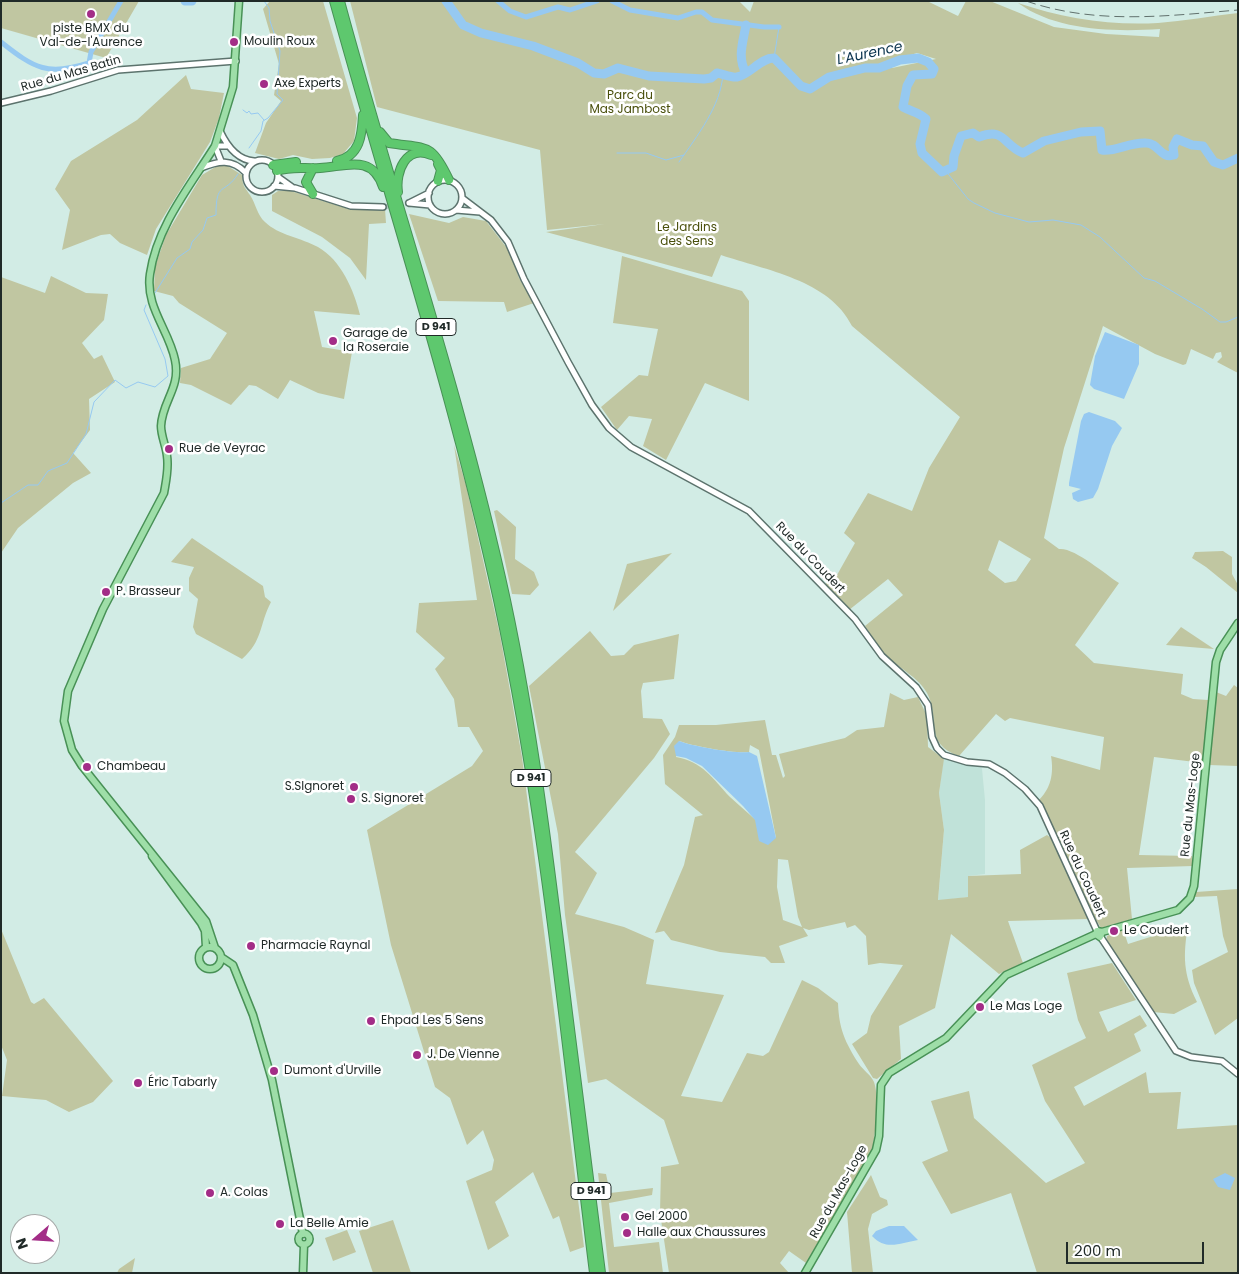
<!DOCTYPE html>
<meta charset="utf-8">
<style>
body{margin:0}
#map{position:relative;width:1239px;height:1274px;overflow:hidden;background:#d2ece5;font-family:Poppins,sans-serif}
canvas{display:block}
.frame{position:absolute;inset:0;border:2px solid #202a28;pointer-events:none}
.north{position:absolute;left:10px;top:1214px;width:50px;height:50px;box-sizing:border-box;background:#fff;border:1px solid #a6aaa9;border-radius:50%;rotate:251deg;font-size:14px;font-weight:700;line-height:20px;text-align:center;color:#202a28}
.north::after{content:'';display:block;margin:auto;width:18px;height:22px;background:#a32d87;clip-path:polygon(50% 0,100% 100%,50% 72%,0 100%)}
.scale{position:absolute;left:1066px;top:1242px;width:138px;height:22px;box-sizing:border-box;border:2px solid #202a28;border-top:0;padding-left:6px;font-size:15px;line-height:18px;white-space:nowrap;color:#202a28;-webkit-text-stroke:4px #fff;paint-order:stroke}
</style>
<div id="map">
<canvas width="1239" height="1274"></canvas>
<div class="frame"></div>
<div class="north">N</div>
<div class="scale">200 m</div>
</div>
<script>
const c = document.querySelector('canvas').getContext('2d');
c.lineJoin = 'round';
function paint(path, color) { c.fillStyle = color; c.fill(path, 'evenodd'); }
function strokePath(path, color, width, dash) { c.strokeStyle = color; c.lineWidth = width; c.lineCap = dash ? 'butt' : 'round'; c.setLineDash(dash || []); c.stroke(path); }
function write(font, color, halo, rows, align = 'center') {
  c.font = font + ' Poppins,sans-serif'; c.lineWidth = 5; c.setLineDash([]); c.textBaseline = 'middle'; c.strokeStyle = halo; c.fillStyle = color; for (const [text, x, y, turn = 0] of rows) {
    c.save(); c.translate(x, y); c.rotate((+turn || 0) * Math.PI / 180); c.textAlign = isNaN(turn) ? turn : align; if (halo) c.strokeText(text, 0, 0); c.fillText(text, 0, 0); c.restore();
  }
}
const built = new Path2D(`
 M944,755l36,9 2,5 3,31v74l-17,2v21l-30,4 6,-71 -5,-37z`);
const green = new Path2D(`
 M1,1h138l-33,57 -105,-30z
 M270,1h53l34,117 -3,23 -11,13 -13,4 -18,1 -19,-4 -14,4 -24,-6 11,-30 15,-22 -7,-6 5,-31 -16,-55z
 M350,1h389l11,11 4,-11h173l31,15 8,-15h24l64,26 52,7 53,3 1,-8c-45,3 -104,2 -142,-26 44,15 93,23 140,20 26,-2 53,-7 80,-10v360l-21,-11 5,-5 -1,-5 -5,1 -3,6 -22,-10 -5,15 -3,1 -28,-11 -52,-28 -39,122 -20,90 15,11c15,-2 46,25 60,34l-44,62 19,18 89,11 -2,20 12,5 15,1 -5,63 -49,-6 -15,98 53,1 1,10 -66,2 5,51 -31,9 -6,-10 -3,1 -55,-117c14,-13 17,-28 14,-46l49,14 4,-33 -94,-19 -5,3 -9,-7 -37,42c-36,-13 -18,-36 -32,-63 -7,-14 -28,-25 -39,-36 -9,-8 -16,-21 -23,-31l38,-31 -15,-16 -39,31 -24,-26 12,-9 18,-32 -11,-10 24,-40 44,18 17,-43 31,-51 -108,-91c-22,-46 -87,-56 -131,-71l-9,22 -166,-45 59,-8 -58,6 -7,-80 -163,-43zM917,53l19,6 -44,9 -1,-7zM999,540l32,19 -15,22 -11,2 -17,-13z
 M186,75l5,14 33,4 -5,25 -9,24 -54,87 -9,26 -27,-12 -10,-9 -9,1 -39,15 8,-40 -15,-21 16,-28 66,-41z
 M226,165l16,10c1,12 2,11 8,20 6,9 7,20 15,27 13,13 37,16 53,25 23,13 36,43 42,68l-46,-4 8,36 30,5 -8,47 -26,-6 -28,-13 -12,19 -22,-13 -7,-1 -18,20 -40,-20 -11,-2 1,-15 29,-9 17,-26 -48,-30 -6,-7 -19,-5 1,-24 11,-32 36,-60 15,-9z
 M278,191h13l61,19 33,-1 1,14 -17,1 -3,56 -16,-22 -28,-21 -50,-26v-16z
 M409,214l40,9 14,-6 23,4 24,31 9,26 15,25 -27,9 -3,-10 -66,-1z
 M622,256l120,35 7,10v100l-44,-18 -39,77 -23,-14 9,-27 -23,-3 -12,14 -16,-23 38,-32 9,1 10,-47 -45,-6z
 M51,276l35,17 22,1 -4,26 -22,23 12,16 8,-4 13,27 -26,17 1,31 -17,23 18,20 -18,10 -55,45 -17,25v-276l44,16z
 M454,445l12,40 34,150 22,122 62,490 -14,5 -11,-36 -6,3 -20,-47 -38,30 14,34 -21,14 -22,-69 26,-11 2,-10 -11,-30 -16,15 -17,-47 -15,-11 -44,-142 -24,-115 105,-64 11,-15 -14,-24h-11l-4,-28 -19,-30 10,-11 -29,-26 3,-29 58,-3z
 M497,510l19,17 -1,32 19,13 5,13 -9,10 -18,-1 -18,-83z
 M192,538l71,48 2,11 6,5c-12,23 -8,39 -29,57l-46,-25 -3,-7 5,-28 -9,-8v-13l5,-11 -23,-5z
 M1223,551l9,6v17l6,11v8l-32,-26 -14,-9 3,-6z
 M672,553l-59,58 14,-47z
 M1181,627l33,22 -48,-4z
 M590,631l21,25 13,-1 10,-10 45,-11 -5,45 -31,4 -2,8 2,27 19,1 8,15 -16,24 -79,94 22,21 -22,41 49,13 30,13 -8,44 78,11 -43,101 41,6 25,-49 16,3 6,-4 33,-72 16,8 20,15c1,26 7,39 21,61 4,6 12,11 15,18 6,17 1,53 -2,70l-66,111 -17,-12 -9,12 9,10h-120l-9,-60 1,-46 18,-3 -15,-44 -58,-41 -18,4 -23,-168 -7,-81 -29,-148z
 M1234,685l4,3v78l-29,-1 7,-73 10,4z
 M890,693l14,7 14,-3 9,19 1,31 16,12 -5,34 5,37 -6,70 30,-3v-21l53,-2 -1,-24 27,-15 4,3 37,81 -80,2 15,42 -24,11 -48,-40 -16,74 -36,18 2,33 -24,20 -4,-1 -21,-34 15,-11 4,-17 32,-51 -23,-2 -12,2 -2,-29 -11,-11 -8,3 -2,-6 -36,8 -6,-2 5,8 -29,10 6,17h-14l-6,-6 -45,-5 -49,-12 -7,-9 -9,2 29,-68 11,-48 8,-2 -38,-31 -2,-29 12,-18 4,-12h37l49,-5 7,35h4l7,23 2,-2 -6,-22 66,-16 12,-8 27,-3zM679,741c13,5 57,13 70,11l1,-7 9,5 17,88c-15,-14 -31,-27 -46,-41 -17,-18 -28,-36 -54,-40zM778,859l10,1 10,57 4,10 -19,-7 -6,-33z
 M1238,889v129l-23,17 -21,-52 -2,-13 36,-18 -5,-16 -6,-40 -23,1 2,-5z
 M1188,925c-5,31 -5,49 9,77l-23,12 -21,-2 -43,-65 -4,-6 1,-5 16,-7 5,15z
 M1,929l30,73 3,2 10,-6 69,83 -20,21 -24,10 -23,-12 -44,-4 5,-36 -6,-15z
 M1112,963l24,37 -37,12 9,20 32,-17 7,11 -13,8 7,17 -67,36 10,19 62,-34 3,21 32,-1 -4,37 61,-4v148h-201l-26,-80 -60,21 -29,-52 26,-11 -17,-50 38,-10 5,27 72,65 39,-20 -40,-62 -13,-36 54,-27 -8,-18 -11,-47z
 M598,1173l8,1 4,19 43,-5 -1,7 -43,8 5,44 45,-5 4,31h-54z
 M871,1175l9,22 7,3 1,5 -16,9 -4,15 5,44h-21l-5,-61z
 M393,1220l18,53h-38l-14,-42z
 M347,1230l9,22 -23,9 -8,-23z
 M135,1258l-3,15h-15l2,-4z`);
const water = new Path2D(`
 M1105,332l34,13v19l-15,35 -30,-10 -4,-4 5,-29z
 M1089,412l26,9 7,7 -10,18 -14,43 -5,9 -15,4 -5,-3 -1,-6 9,-4 -12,-3v-3l12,-62 3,-7z
 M679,741c12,5 57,13 70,11l8,4 19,82 -8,7 -9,-4 -4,-21 -12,-14 -41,-40 -16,-8 -10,-2 -2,-10z
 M1225,1173l10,5 -5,12 -12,-3 -5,-8z
 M889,1226h15l14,14c-18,3 -32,11 -46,-4l4,-5z`);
const stream = new Path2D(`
 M774,58l5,-31
 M243,110l4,3 2,-2 2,3 7,-1 6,7
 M249,148l12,-17 2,-10 5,-3 15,-18 -6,-6 3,-43 -10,-30 -1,-13 -5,-7
 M617,153h29l20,7 18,-5
 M679,162c18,-26 42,-56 44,-88
 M945,170l23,29 6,4 21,10 34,9 24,-2 28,5 19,12 44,41 11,3 47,28 18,13h6l12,-5
 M155,293l22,-35 13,-9 2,-7 11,-12 4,-12 9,-3c0,-35 8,-19 22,-41
 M1,503l27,-18h10l10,-14 19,-8 19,-29 8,-32 21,-22 11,8 12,-6 17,5 13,-11 -3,-17 -21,-49 2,-5`);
const canal = new Path2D(`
 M498,1l12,10 16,6 32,-10 12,3 27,-9
 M612,1l18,9 48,8 18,-6h6l10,8 52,7h15
 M1,42c34,27 47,34 88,21l2,-11 30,-51`);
const river = new Path2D(`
 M185,1h7
 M446,1l17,24 18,8 52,13 45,17 16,10 10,1 14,-6 31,8 55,3 7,-1 6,-5c6,1 15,5 20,4 14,-3 23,-19 37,-19l27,28 9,3 19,-12 36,-9h14l21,-8 18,-2 10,4 6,7 -2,5 -19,1 -6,11 -4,21c9,5 16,5 23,12l-6,25 2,9 20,19 11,-5 1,-11 7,-20 12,-3 6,4c26,-10 24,8 44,16l21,-12 37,-9 19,-1 2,19c13,2 28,-8 44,-7 13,0 14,16 28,12l-1,-8 4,-8 15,6 11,1 11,16 9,3 15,-7
 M746,25c-3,17 -9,33 0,48`);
const minorTunnel = new Path2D(`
 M383,207l26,-4`);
const minor = new Path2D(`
 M1,103l50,-12 67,-21 118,-9
 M220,131c7,15 17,29 34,30
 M246 176a16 16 0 1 1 32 0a16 16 0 1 1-32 0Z
 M221,161l-6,-15h12
 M201,168c17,-7 31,-10 45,5
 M278,177l14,10
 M428 197a17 17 0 1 1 34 0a17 17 0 1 1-34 0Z
 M274,186l21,2 56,18 32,1
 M462,198l29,22 17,22 16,37 44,83 24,43 17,23 22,19 118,64 106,108 27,37 34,31 12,18 4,32 5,11 7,7 23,7 22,2 16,9 20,16 15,17 57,125
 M409,203l20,-10
 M409,203l21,2
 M456,210l24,2
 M1100,936l76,115 15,6 31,4 16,13`);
const major = new Path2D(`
 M152,856l49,67 4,8 1,16
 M1102,932l-2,5 -4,-3 1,-3 5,1 76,-22 12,-12 4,-12 22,-224 4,-12 18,-27
 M199 958a11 11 0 1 1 22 0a11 11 0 1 1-22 0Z
 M215,948l-9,-27 -124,-155 -10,-16 -8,-29 4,-30 35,-82 61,-116c2,-12 5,-24 3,-37 -1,-10 -6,-20 -6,-30 1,-25 20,-38 14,-66 -6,-30 -30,-53 -25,-86 7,-48 40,-88 65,-128l18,-59 6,-86
 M221,957l12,8 20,50 19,65 31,154
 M298.5 1239a5.5 5.5 0 1 1 11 0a5.5 5.5 0 1 1-11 0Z
 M303,1273l1,-28
 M805,1273l71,-123 3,-14 2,-51 8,-12 57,-35 60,-63 90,-41`);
const highway = new Path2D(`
 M334,1c55,200 120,396 164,599 48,222 68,448 96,673
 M340,1c54,200 122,396 166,599 29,136 45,275 62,413 11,87 22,173 33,260
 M380,132l9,11c38,6 42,-1 60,37
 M337,161c23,-5 25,-26 26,-46
 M273,165l23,-3
 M313,168l-7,14 7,12
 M277,171c15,-5 27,-2 43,-3 24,-1 52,-15 63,19
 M438,181l3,-11 -3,-6
 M398,192c-3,-20 8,-48 33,-37`);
const rail = new Path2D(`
 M1026,1c70,24 140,15 212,9`);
const markers = [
 [91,14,5,"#a32d87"],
 [234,42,5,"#a32d87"],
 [264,84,5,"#a32d87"],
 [333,341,5,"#a32d87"],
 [169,449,5,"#a32d87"],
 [106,592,5,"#a32d87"],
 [87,767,5,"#a32d87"],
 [354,787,5,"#a32d87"],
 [351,799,5,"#a32d87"],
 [1114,931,5,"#a32d87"],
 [251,946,5,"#a32d87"],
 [980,1007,5,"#a32d87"],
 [371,1021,5,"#a32d87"],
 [417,1055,5,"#a32d87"],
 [274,1071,5,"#a32d87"],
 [138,1083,5,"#a32d87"],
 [210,1193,5,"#a32d87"],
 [625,1217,5,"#a32d87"],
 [280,1224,5,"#a32d87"],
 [627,1233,5,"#a32d87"]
];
const shields = [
 [436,327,40],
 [531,778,40],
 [591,1191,40]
];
const shieldNames = [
 ["D 941",436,327],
 ["D 941",531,778],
 ["D 941",591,1191]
];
const poiNames = [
 ["piste BMX du",91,29,"center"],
 ["Val-de-l'Aurence",91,43,"center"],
 ["Moulin Roux",244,42],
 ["Axe Experts",274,84],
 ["Garage de",343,334],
 ["la Roseraie",343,348],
 ["Rue de Veyrac",179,449],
 ["P. Brasseur",116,592],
 ["Chambeau",97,767],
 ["S.SIgnoret",344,787,"right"],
 ["S. Signoret",361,799],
 ["Le Coudert",1124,931],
 ["Pharmacie Raynal",261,946],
 ["Le Mas Loge",990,1007],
 ["Ehpad Les 5 Sens",381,1021],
 ["J. De Vienne",427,1055],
 ["Dumont d'Urville",284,1071],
 ["Éric Tabarly",148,1083],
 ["A. Colas",220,1193],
 ["Gel 2000",635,1217],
 ["La Belle Amie",290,1224],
 ["Halle aux Chaussures",637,1233]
];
const streetNames = [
 ["Rue du Mas Batin",71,74,-16],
 ["Rue du Coudert",810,558,46],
 ["Rue du Mas-Loge",1191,805,-84],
 ["Rue du Coudert",1082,874,65],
 ["Rue du Mas-Loge",839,1192,-61]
];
const parkNames = [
 ["Parc du",630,96],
 ["Mas Jambost",630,110],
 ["Le Jardins",687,228],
 ["des Sens",687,242]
];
const waterNames = [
 ["L'Aurence",870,54,-12]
];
paint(built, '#c0e2d9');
paint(green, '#c0c6a1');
paint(water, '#96c9f1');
strokePath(stream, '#96c9f1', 1);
strokePath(canal, '#96c9f1', 5);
strokePath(river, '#96c9f1', 9);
strokePath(minorTunnel, '#aec5bf', 5, [5, 2.5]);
strokePath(minor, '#5c736d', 8);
strokePath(major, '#489156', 9);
strokePath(highway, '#489156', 10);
strokePath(minor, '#fff', 5);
strokePath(major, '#9edea8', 6);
strokePath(highway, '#5ec86e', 8);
strokePath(rail, '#60706c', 1, [10, 5]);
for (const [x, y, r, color] of markers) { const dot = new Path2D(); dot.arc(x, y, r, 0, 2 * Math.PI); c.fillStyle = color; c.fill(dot); strokePath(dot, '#fff', 2); }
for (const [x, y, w] of shields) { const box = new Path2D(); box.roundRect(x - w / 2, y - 8.5, w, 17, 4); c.fillStyle = '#fff'; c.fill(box); strokePath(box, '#202a28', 1); }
write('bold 11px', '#202a28', null, shieldNames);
write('12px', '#202a28', '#fff', poiNames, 'left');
write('12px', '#202a28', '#fff', streetNames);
write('12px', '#494f0b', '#fff', parkNames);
write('italic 14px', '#09324d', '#fff', waterNames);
</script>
